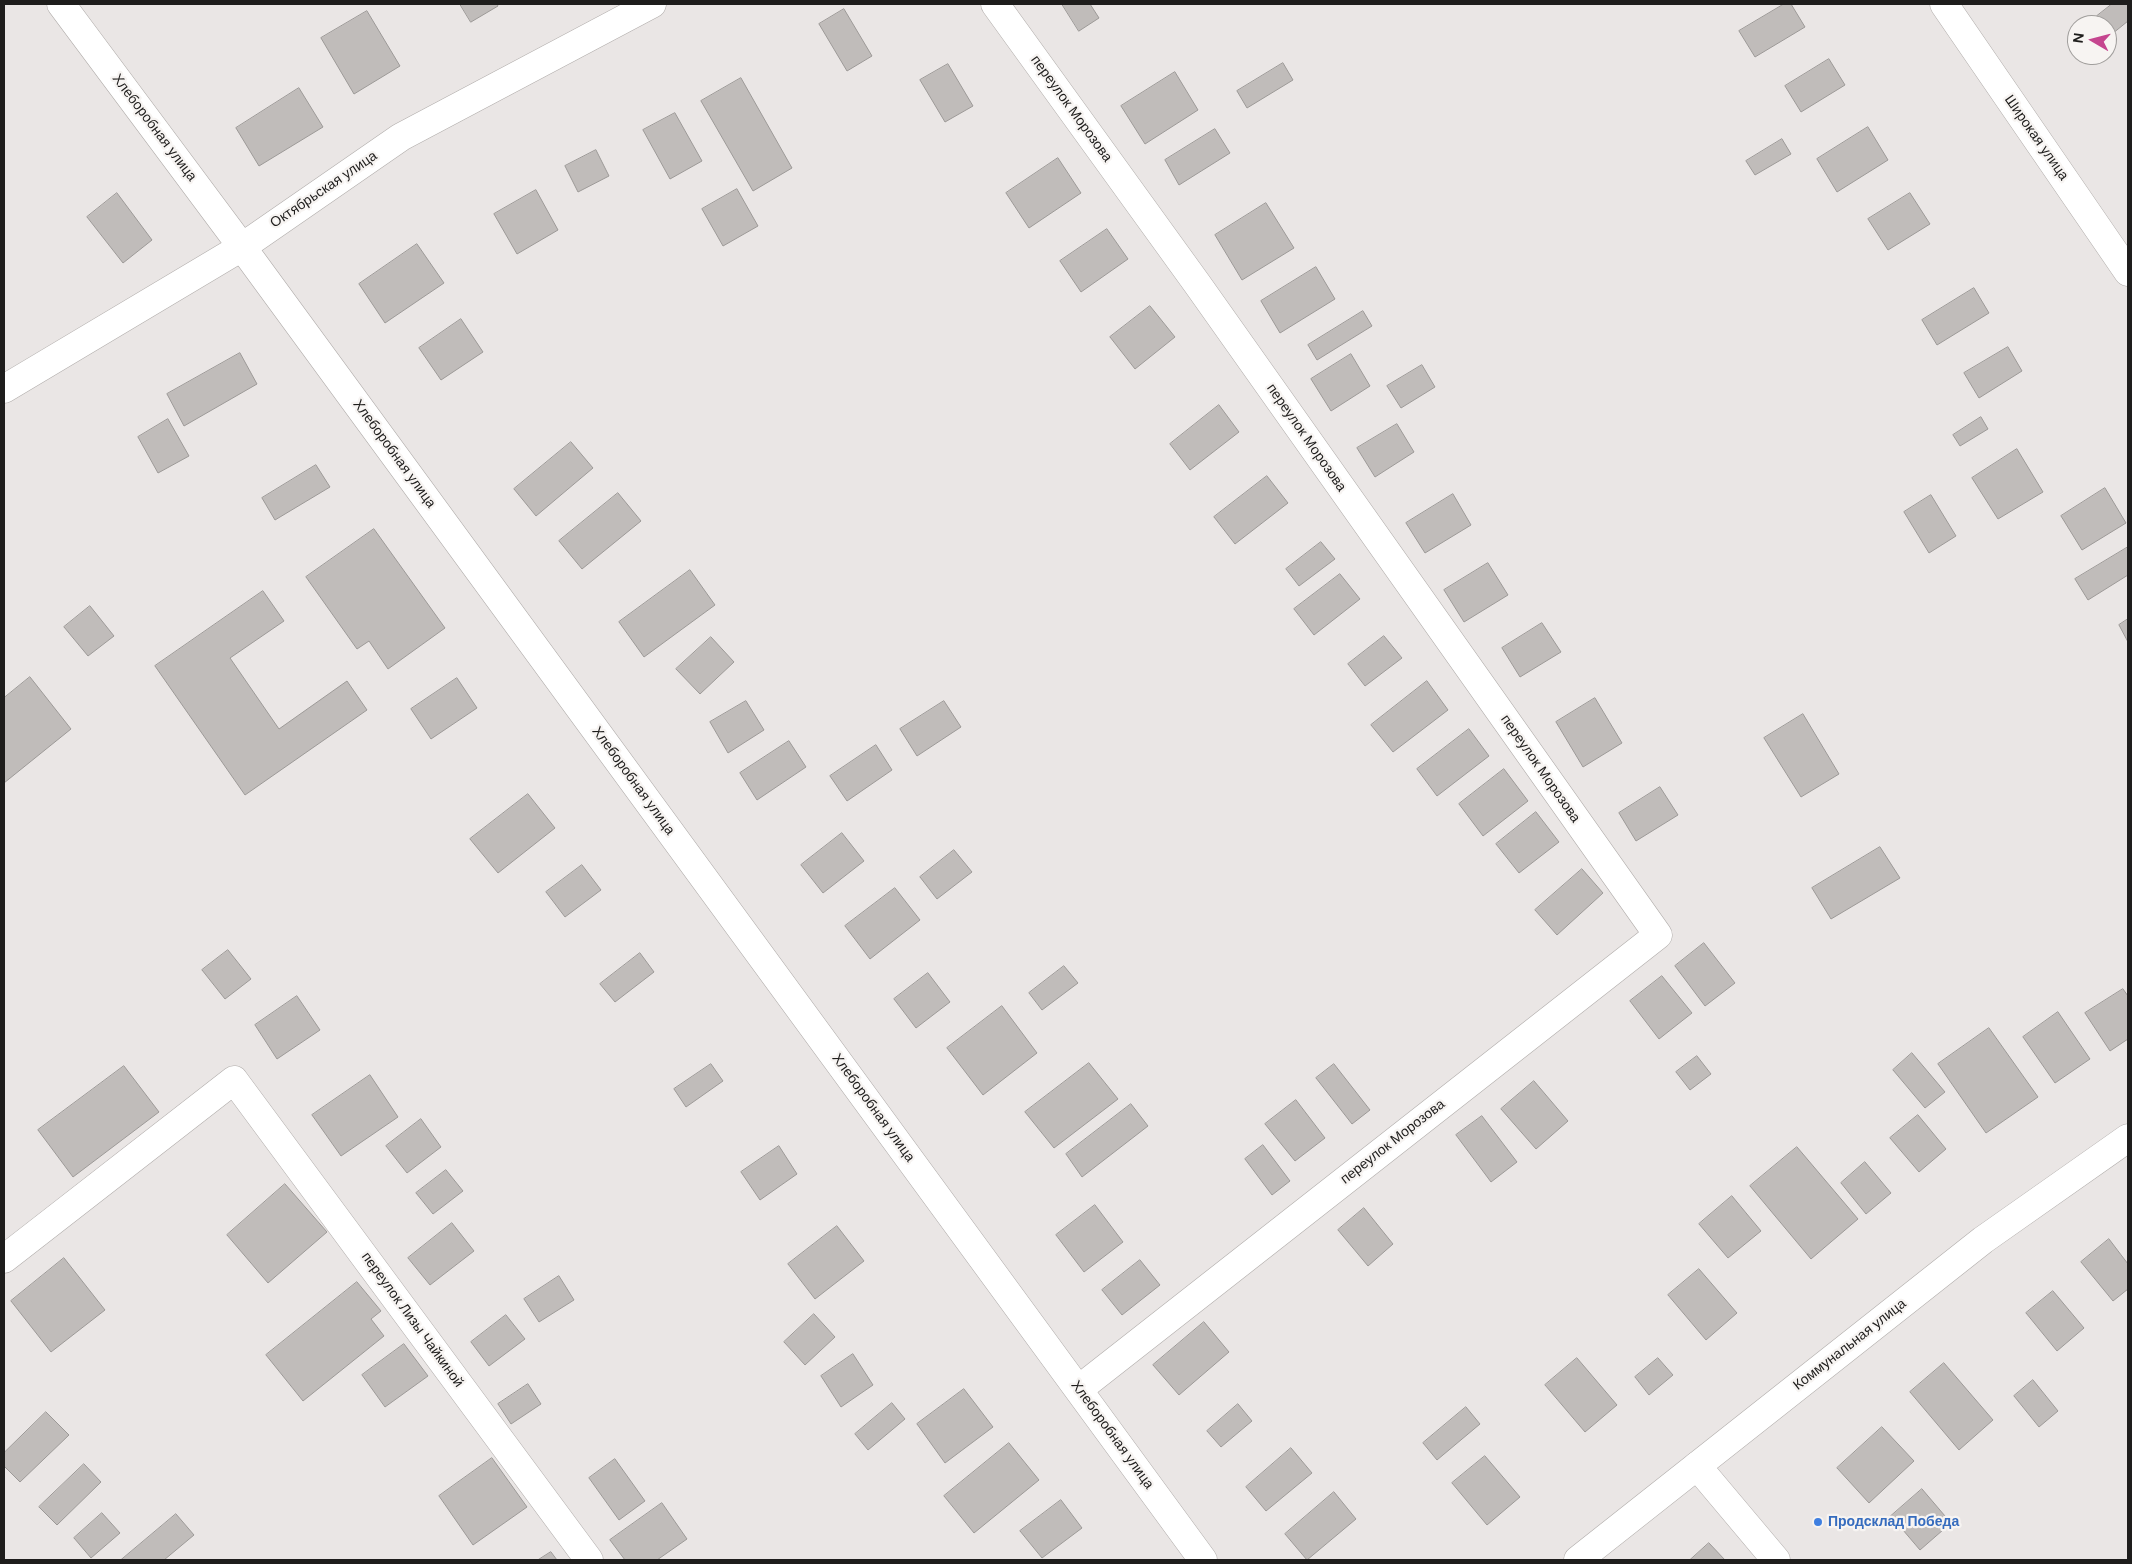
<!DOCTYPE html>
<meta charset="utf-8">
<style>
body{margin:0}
#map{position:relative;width:2132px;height:1564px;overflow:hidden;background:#eae6e5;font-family:"DM Sans",sans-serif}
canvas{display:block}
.frame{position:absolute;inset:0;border:5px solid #1e1d1c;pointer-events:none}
.north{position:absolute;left:2067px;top:15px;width:50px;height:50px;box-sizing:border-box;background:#f7f4f2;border:1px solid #a09e9c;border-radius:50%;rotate:278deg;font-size:14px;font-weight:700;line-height:20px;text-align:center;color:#1e1d1c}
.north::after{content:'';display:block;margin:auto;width:18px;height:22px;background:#c5458f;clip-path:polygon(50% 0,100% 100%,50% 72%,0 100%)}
</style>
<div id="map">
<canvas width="2132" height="1564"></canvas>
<div class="frame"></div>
<div class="north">N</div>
</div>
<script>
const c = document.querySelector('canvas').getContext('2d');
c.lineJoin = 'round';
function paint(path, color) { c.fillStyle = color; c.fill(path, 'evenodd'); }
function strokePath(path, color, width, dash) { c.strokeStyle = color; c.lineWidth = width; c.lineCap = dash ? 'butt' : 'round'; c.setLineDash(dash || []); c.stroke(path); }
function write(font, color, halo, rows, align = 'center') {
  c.font = font + ' "DM Sans",sans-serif'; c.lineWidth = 4.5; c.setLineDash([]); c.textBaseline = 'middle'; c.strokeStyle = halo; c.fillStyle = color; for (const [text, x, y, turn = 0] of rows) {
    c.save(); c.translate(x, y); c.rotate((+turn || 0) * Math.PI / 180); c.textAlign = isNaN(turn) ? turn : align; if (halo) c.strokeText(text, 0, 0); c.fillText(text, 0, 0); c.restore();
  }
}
const building = new Path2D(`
 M460,4h37l1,2 -27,16z
 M1062,4h28l9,14 -20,13z
 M1784,4h7l14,23 -50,30 -16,-26z
 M2112,4h16v17l-16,13 -5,-9h-2l-8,-9z
 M844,9l28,47 -25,15 -28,-47z
 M367,11l33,55 -46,28 -33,-56z
 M1829,59l16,26 -44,27 -16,-26z
 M1283,63l10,17 -46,28 -10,-17z
 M948,64l25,42 -28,16 -25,-42z
 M1175,72l23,38 -53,34 -24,-38z
 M741,78l51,90 -39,23 -52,-90z
 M299,88l24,39 -64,39 -23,-38z
 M675,113l27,48 -32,18 -27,-49z
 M1868,127l20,33 -51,32 -20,-33z
 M1215,129l15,24 -51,32 -14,-25z
 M1782,139l9,15 -36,21 -9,-14z
 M596,150l13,26 -31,16 -13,-26z
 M1058,158l23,35 -52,35 -23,-35z
 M737,189l21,37 -35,20 -21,-37z
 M536,190l22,40 -41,24 -23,-40z
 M117,193l35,47 -29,23 -36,-46z
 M1910,193l20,31 -42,26 -20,-31z
 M1266,203l28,45 -52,32 -27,-45z
 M1107,229l21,30 -47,33 -21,-31z
 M417,244l27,39 -59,40 -26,-39z
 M1316,267l19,32 -55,34 -19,-32z
 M1974,288l15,25 -52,32 -15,-25z
 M1150,306l25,31 -40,32 -25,-32z
 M1363,311l9,15 -55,34 -9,-15z
 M461,319l22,33 -42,28 -22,-32z
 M2008,347l14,24 -43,27 -15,-25z
 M240,353l17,31 -73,42 -17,-32z
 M1351,354l19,32 -39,25 -20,-32z
 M1422,365l13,22 -34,21 -14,-22z
 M1219,405l20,27 -49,38 -20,-26z
 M1981,417l7,12 -28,17 -7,-11z
 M168,419l21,37 -31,17 -20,-36z
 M1397,424l17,28 -39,25 -18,-29z
 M571,442l22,26 -57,48 -22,-27z
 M2017,449l26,43 -45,27 -26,-41z
 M316,465l14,22 -55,33 -13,-22z
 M1267,476l21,27 -53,41 -21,-27z
 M2105,488l21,35 -44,27 -21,-34z
 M618,493l23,28 -59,48 -23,-28z
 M1453,494l18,31 -46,28 -19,-30z
 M1931,495l25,41 -27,17 -25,-41z
 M374,529l71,99 -57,41 -19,-28 -12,8 -51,-72z
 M1321,542l14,17 -36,27 -13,-17z
 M2128,547v28l-40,25 -13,-21z
 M1488,563l20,32 -44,27 -20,-32z
 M690,570l25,35 -71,52 -25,-35z
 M1340,574l20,25 -46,36 -20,-26z
 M263,591l21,30 -54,37 49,71 68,-48 20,29 -122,85 -90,-129z
 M90,606l24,30 -26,20 -24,-29z
 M2128,619v23l-9,-17z
 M1542,623l19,29 -41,25 -18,-29z
 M1384,636l18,22 -37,28 -17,-22z
 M711,637l23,25 -34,32 -24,-25z
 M30,677l41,52 -67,54v-85z
 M457,678l20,30 -46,31 -20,-30z
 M1427,681l21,29 -55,42 -22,-27z
 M1595,698l27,45 -39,24 -27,-45z
 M746,701l18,29 -36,23 -18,-31z
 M944,701l17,26 -44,29 -17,-27z
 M1803,714l36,60 -38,23 -37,-59z
 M1469,729l20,27 -52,40 -20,-27z
 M789,741l17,26 -49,33 -17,-27z
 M876,745l16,25 -45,31 -17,-25z
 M1504,769l24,32 -45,35 -24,-32z
 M1660,787l18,28 -42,26 -17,-28z
 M528,794l27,34 -57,45 -28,-34z
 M1536,812l23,30 -40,31 -23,-29z
 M842,833l22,28 -41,32 -22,-28z
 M1880,847l20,31 -69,41 -19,-31z
 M954,850l18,22 -35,27 -17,-22z
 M582,865l19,25 -36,27 -19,-25z
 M1582,869l21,24 -46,42 -22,-25z
 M895,888l25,32 -50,39 -25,-33z
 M1704,943l31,40 -30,23 -30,-40z
 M228,950l23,29 -26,20 -23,-29z
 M640,953l14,19 -39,30 -15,-18z
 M1064,966l14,17 -36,27 -13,-17z
 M928,973l22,29 -34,26 -22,-29z
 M1662,976l30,37 -33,26 -29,-38z
 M2123,989l5,7v43l-18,12 -25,-38z
 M297,996l23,34 -43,29 -22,-34z
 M1002,1006l35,47 -54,42 -36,-47z
 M2058,1012l32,47 -35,24 -32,-46z
 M1989,1028l49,69 -52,36 -48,-69z
 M1912,1053l33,39 -20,16 -32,-38z
 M1697,1056l14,18 -21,16 -14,-18z
 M1089,1063l29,36 -64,49 -29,-36z
 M711,1064l12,17 -37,26 -12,-18z
 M1334,1064l36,46 -18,14 -36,-46z
 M124,1066l35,46 -86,65 -35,-47z
 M370,1075l28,42 -57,39 -29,-41z
 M1534,1081l34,40 -32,28 -35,-40z
 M1296,1100l29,38 -30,23 -30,-37z
 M1131,1104l17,22 -66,51 -16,-23z
 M1918,1115l28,34 -27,23 -29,-34z
 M1482,1116l35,46 -26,20 -35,-47z
 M421,1119l20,28 -34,26 -21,-27z
 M1263,1145l27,36 -18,14 -27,-36z
 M779,1146l18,28 -37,26 -19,-28z
 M1797,1147l61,72 -47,40 -61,-73z
 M1865,1162l26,31 -25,21 -25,-31z
 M446,1170l17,21 -30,23 -17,-21z
 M285,1184l42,48 -59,51 -41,-48z
 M1732,1196l29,35 -33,27 -29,-34z
 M1095,1205l28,37 -39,30 -28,-37z
 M1364,1208l29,36 -25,22 -30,-36z
 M452,1223l22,28 -44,34 -22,-27z
 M837,1226l27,35 -49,38 -27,-35z
 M2109,1239l19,25v25l-15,12 -32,-39z
 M64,1258l41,52 -54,42 -40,-51z
 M1140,1260l20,25 -38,30 -20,-25z
 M1699,1269l38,44 -31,27 -38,-45z
 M559,1276l15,24 -35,22 -15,-23z
 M357,1282l24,29 -10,8 13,17 -81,65 -37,-46z
 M2053,1291l31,37 -27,23 -31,-38z
 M814,1314l21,23 -30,28 -21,-23z
 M506,1315l19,24 -36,27 -18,-24z
 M1204,1322l25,30 -50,43 -26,-30z
 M404,1344l24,32 -43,31 -23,-32z
 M853,1354l20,31 -32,22 -20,-31z
 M1577,1358l40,47 -32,27 -40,-47z
 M1658,1358l15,17 -24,20 -14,-18z
 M1944,1363l49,57 -34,30 -49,-58z
 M2033,1380l25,31 -19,16 -25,-31z
 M528,1384l13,20 -30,20 -13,-20z
 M964,1389l29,38 -48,36 -28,-39z
 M892,1403l13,16 -37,31 -13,-16z
 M1238,1404l14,17 -31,26 -14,-16z
 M1466,1407l14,17 -43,36 -14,-17z
 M46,1412l23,23 -49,47 -16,-16v-13z
 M1882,1427l32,34 -45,42 -32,-35z
 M1009,1443l30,37 -65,53 -30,-37z
 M1291,1448l21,25 -46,38 -20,-24z
 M1485,1456l35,41 -33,28 -35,-42z
 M492,1458l35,49 -54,38 -34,-49z
 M615,1459l30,42 -26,19 -30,-42z
 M84,1464l17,18 -44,43 -18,-18z
 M1922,1489l29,34 -31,27 -29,-34z
 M1334,1492l22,27 -49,41 -22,-26z
 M1061,1500l21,28 -40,30 -22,-27z
 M662,1503l25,36 -30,21h-32l-15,-20z
 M102,1513l18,20 -29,25 -17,-20z
 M176,1514l18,21 -30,25h-43z
 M1709,1543l16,17h-35z
 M551,1552l6,8h-19z`);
const minor = new Path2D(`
 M61,4l181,243 961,1313
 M995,4l203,281 460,650 -579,454
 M1944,4l184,268
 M4,389l238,-142 159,-110 251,-133
 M4,1259l230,-179 355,480
 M1697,1466l79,94`);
const tertiary = new Path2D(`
 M1578,1560l405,-320 145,-102`);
const markers = [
 [1818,1522,5,"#3f7fe0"]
];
const streetNames = [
 ["переулок Морозова",1071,109,54],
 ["Хлеборобная улица",154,128,53],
 ["Широкая улица",2036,138,55],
 ["Октябрьская улица",324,190,-34],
 ["переулок Морозова",1306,438,55],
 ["Хлеборобная улица",394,454,54],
 ["переулок Морозова",1540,769,55],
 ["Хлеборобная улица",633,781,54],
 ["Хлеборобная улица",873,1108,54],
 ["переулок Морозова",1393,1142,-38],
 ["переулок Лизы Чайкиной",412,1320,54],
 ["Коммунальная улица",1850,1345,-38],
 ["Хлеборобная улица",1112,1435,54]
];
const shopNames = [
 ["Продсклад Победа",1828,1522]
];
paint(building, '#c0bcba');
strokePath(building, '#9c9997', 1);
strokePath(minor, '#b0acaa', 29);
strokePath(tertiary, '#b0acaa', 29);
strokePath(minor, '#fff', 28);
strokePath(tertiary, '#fff', 28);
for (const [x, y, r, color] of markers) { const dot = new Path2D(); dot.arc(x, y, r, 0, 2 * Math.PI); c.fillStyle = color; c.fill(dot); strokePath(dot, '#f7f4f2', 2); }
write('14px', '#1e1d1c', '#f7f4f2', streetNames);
write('bold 14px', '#366cbe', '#f7f4f2', shopNames, 'left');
</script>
